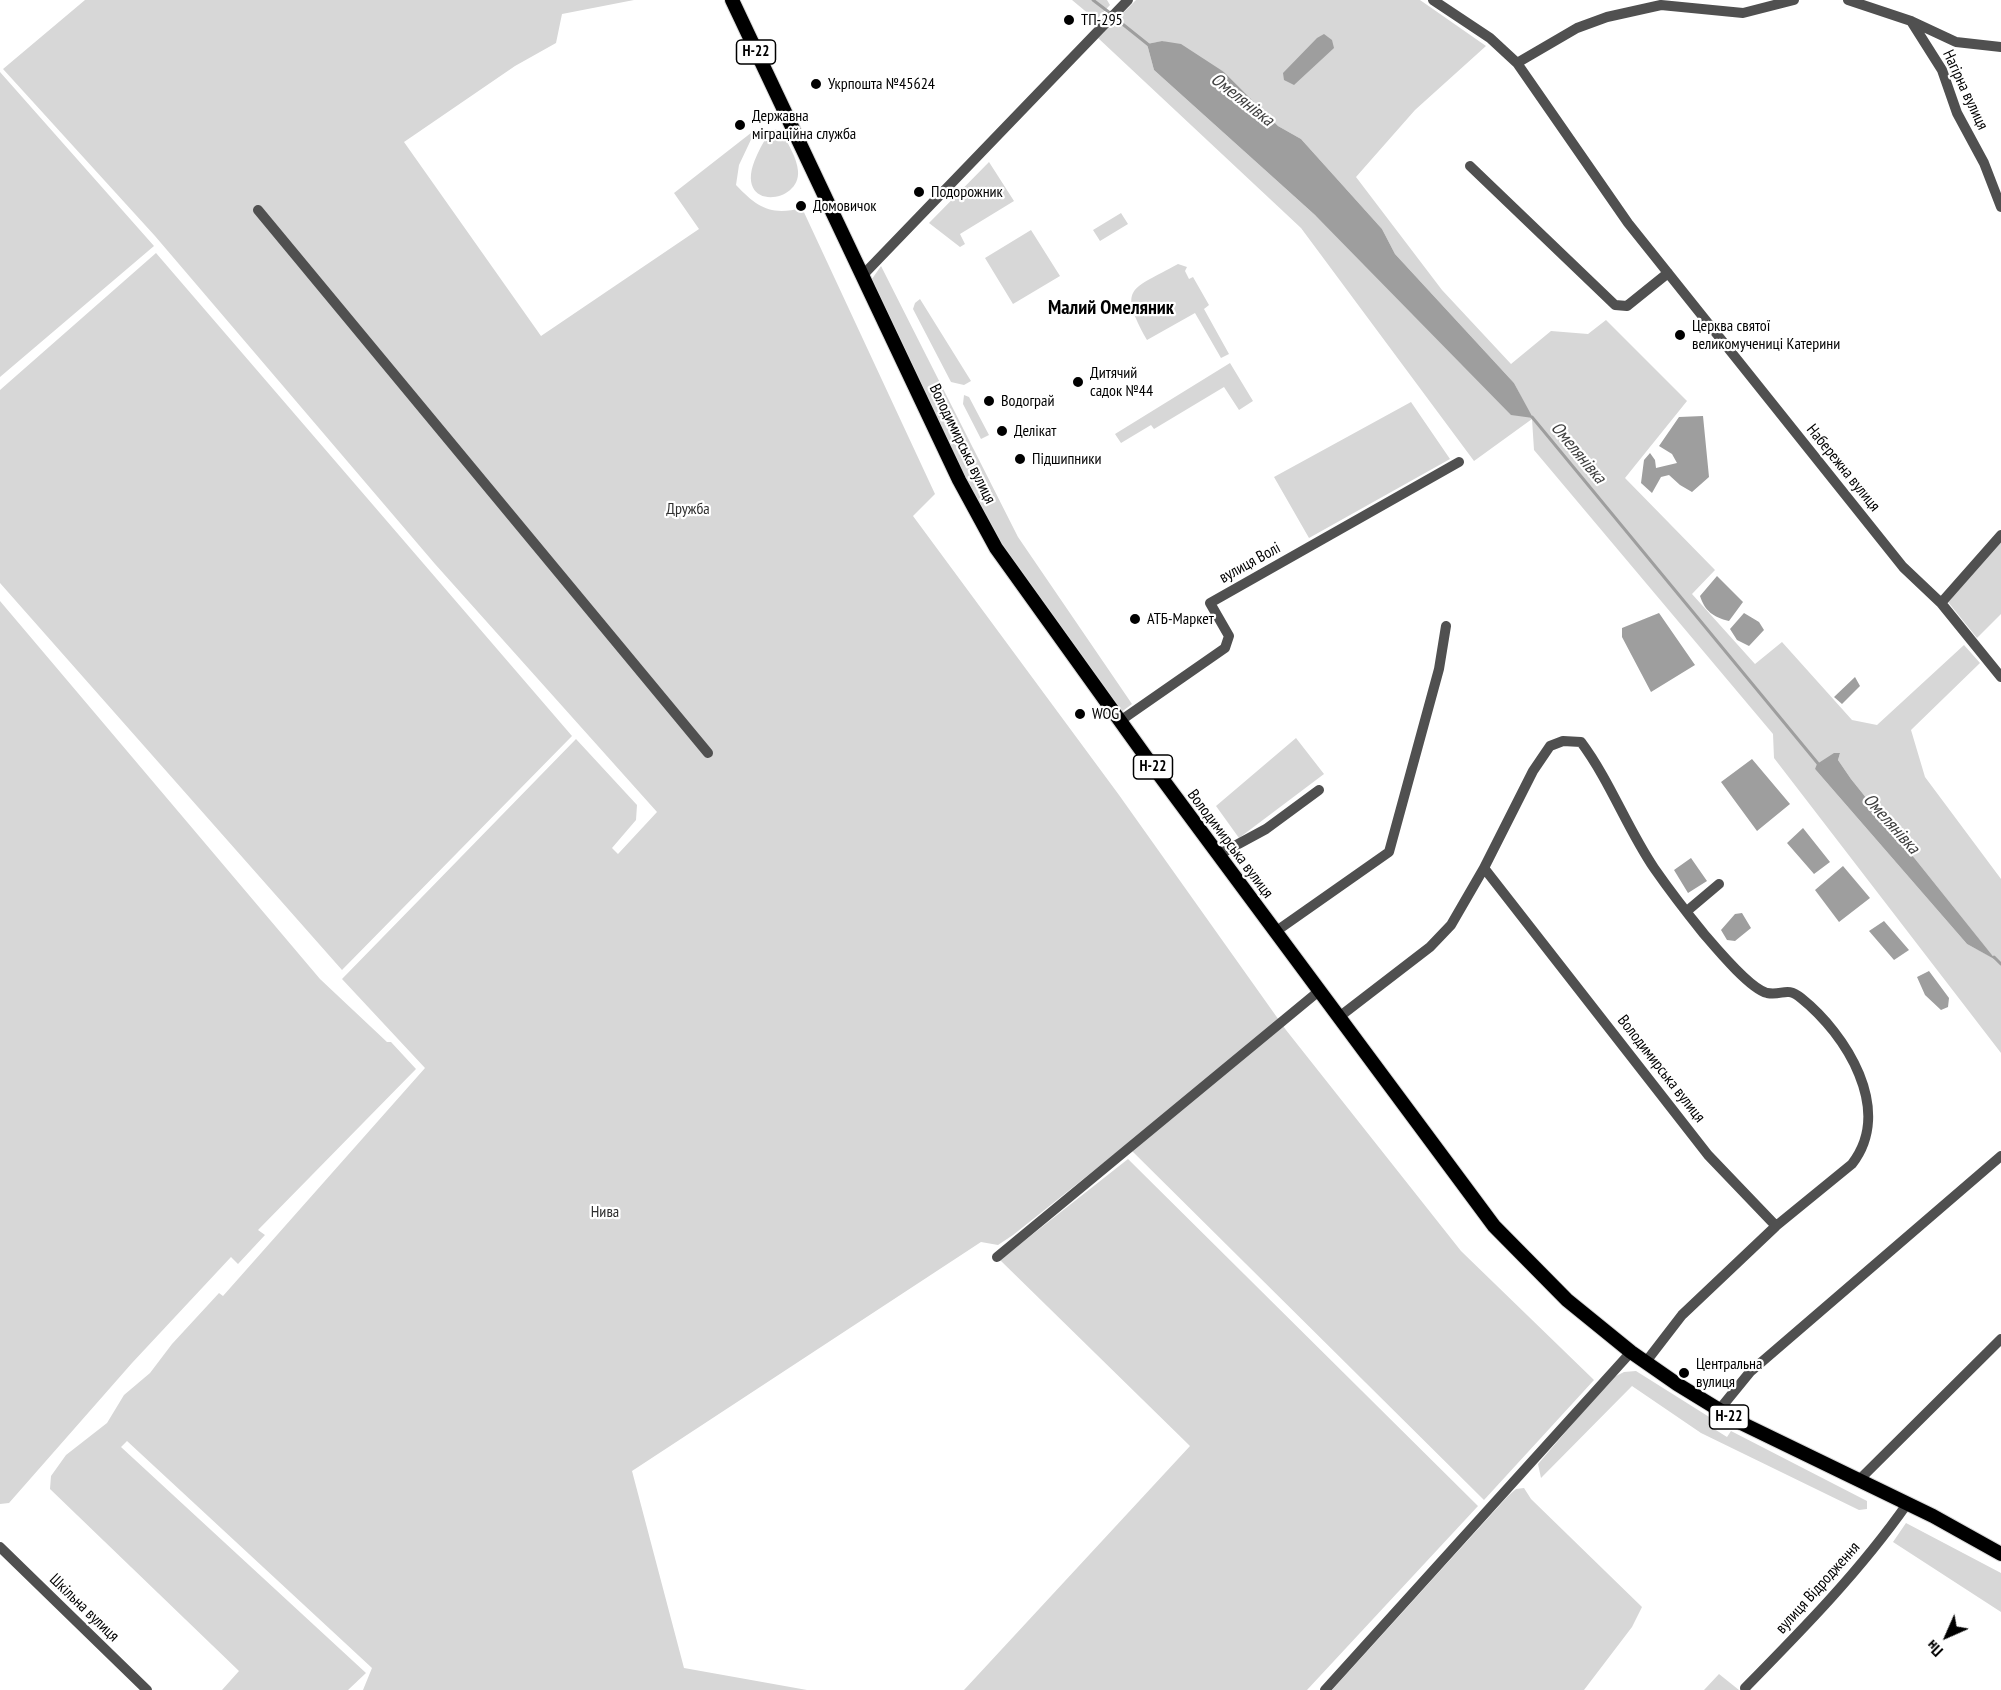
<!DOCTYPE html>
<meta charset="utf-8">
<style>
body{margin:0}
#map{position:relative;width:2001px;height:1690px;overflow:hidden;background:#fff;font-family:"PT Sans Narrow",sans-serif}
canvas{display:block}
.north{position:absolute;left:1917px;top:1606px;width:60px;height:60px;-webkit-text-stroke:4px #fff;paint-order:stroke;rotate:225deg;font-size:16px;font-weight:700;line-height:24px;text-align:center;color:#000}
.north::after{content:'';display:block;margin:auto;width:21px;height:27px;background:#000;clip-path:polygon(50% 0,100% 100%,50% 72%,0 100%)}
</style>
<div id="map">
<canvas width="2001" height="1690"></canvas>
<div class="north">Пн</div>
</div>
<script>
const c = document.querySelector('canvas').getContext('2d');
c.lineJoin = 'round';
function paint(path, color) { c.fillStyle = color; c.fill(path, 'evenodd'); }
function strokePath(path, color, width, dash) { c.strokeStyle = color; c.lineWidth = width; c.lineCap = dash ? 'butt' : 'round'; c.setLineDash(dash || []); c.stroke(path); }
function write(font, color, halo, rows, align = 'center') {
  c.font = font + ' "PT Sans Narrow",sans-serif'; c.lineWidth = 4.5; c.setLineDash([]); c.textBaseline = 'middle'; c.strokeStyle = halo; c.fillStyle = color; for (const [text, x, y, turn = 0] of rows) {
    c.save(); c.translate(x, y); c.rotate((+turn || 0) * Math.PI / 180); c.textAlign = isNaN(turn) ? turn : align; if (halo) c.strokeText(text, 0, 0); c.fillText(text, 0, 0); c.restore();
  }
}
const green = new Path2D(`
 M85,0h549l-72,14 -6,29 -41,23 -111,76 137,194 158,-107 -25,-36 82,-64 -17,36 -3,20c21,22 34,31 66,23l133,286 -22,22 206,279 167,235 175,221 133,129 -110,120 -358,-355 -113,90 -15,10 -17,-3 -349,229 52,197 123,22h-444l9,-22 -245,-227 -6,6 245,226 -18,17h-126l17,-19 -189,-182 1,-13 15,-21 41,-32 17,-28 26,-22 22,-29 47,-51 4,3 202,-228 -83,-89 234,-240 61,66 -1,15 -24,28 6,6 39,-42 -222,-248 -280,-328 -152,-167z
 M1072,0h35l3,5 -14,15z
 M1136,0h284l66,46 -71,64 -59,67 86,113 69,74 40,-33 37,3 18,-14 81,81 -62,77 90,92 -23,24 63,70 27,-22 70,78 25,5 87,-80 16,18 -69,67 14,47 76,102v174l-227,-295 -1,-24 -239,-284 -2,-31 -58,42 -173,-233 -203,-190zM1163,41l61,31 54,54 23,13 81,90 13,25 119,129 18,35 -217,-203 -161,-145 -7,-26zM1840,753l-2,7 13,19 144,180 -28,-15 -152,-175z
 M0,72l154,174 -154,131z
 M776,129l6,3c6,12 15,26 16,39 3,34 -68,41 -41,-16 5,-10 9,-20 19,-26z
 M989,162l25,39 -54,33 5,10 -5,3 -31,-24z
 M1121,213l7,11 -28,17 -7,-11z
 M1031,230l29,46 -47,28 -28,-46z
 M156,253l416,483 -230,234 -342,-387v-193z
 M1178,264l9,3 -2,4 4,8 4,-2 16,28 -5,4 25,45 -8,4 -26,-45 -48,27c-30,-54 -15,-50 31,-76z
 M881,266l137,271 114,167 -12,9 -119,-169 -45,-84 -84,-181z
 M920,299l51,82 -7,4 -13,-3 -38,-73 2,-6z
 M1230,363l23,38 -14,9 -15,-23 -70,42 -3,-4 -30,18 -6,-9z
 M964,395l5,2 20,38 -8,4 -18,-35z
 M1411,402l39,57 -141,79 -35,-61z
 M2001,541v73l-24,24 -29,-36z
 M0,601l320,378 67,63h4l25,27 -158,161 7,5 -27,29 -7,-7 -99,106 -123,140 -9,1z
 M1296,738l28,36 -85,64 -23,-32z
 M1128,1159l350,347 -171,184h-343l226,-244 -190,-186z
 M1636,1371l78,49 -3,7 16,10 4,-6 136,70v8l-8,1 -158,-77 -69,-47 -91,92 -3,-14 74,-86 12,-6z
 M1524,1488l7,11 111,108 -10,20 -48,63h-252l176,-194 8,-7z
 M1906,1523l95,50v39l-108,-70z
 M1719,1674l20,16h-35z`);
const water = new Path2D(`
 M1324,34l8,6 2,8 -40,37 -10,-5 -1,-7 34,-35z
 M1162,41l19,3 43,28 54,54 23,13 81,90 13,25 119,129 19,35 -22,-3 -196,-200 -161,-145 -7,-26z
 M1703,416l6,61 -17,15 -12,-7 -11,-10 -8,2 -9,16 -11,-10 3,-23 6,-7 5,7 1,8 21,-5 -5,-9 -13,-8 20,-29z
 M1717,576l26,26 -14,19c-16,-4 -24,-10 -29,-25z
 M1659,613l36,52 -44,27 -29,-55v-9z
 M1744,613l15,9 5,8 -15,16 -12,-6 -7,-11z
 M1855,677l5,9 -18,18 -8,-7z
 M1834,753h6l-2,7 13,19 145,181 -29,-16 -152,-175 2,-5z
 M1752,759l38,45 -33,27 -36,-49z
 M1803,828l27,34 -16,12 -27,-31z
 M1691,858l16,23 -19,12 -14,-23z
 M1843,866l27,32 -31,24 -24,-32z
 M1742,913l9,15 -16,13 -8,-1 -6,-10 14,-16z
 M1884,921l25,29 -15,10 -25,-29z
 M1929,971l20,27 -1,9 -7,3 -16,-15 -8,-18z`);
const stream = new Path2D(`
 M1093,0l17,13
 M1115,18l35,28
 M1532,417l288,349
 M1994,957l7,7`);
const minor = new Path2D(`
 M1433,0l57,38 27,25 111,160 275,344 38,36 60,74
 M1848,0l63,21 45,21 45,5
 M1911,21l31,49 15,43 27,50 17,44
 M1517,63l60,-35 30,-11 54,-12 82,8 51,-13
 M1470,166l145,139 12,1 41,-33
 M258,210l450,543
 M862,276l266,-276
 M1941,603l60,-68
 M1120,721l105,-73 4,-12 -19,-33 249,-141
 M1218,855l48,-26 53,-39
 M1484,868l224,287 68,71 -94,89 -37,48
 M1687,911l32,-27
 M1275,932l114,-80 50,-183 7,-43
 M1339,1017l91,-70 21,-22 33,-57 49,-97 17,-25 13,-5 18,1c29,39 46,86 73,126 16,23 33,45 50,66 12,14 46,55 63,59 16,3 19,-7 34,5 45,36 93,112 51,166l-76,62
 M997,1257l322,-266
 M1719,1410l31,-38 251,-216
 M1859,1480l142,-141
 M0,1547l147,143
 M1745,1688c58,-59 115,-117 162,-184
 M1325,1690l306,-338`);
const major = new Path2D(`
 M732,0l227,480 37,68 150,209 348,469 73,74 64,52 46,32 62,38 194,94 68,38`);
const markers = [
 [1069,20,6,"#000"],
 [816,84,6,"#000"],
 [740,125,6,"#000"],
 [919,192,6,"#000"],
 [801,206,6,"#000"],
 [1680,335,6,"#000"],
 [1078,382,6,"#000"],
 [989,401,6,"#000"],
 [1002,431,6,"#000"],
 [1020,459,6,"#000"],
 [1135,619,6,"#000"],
 [1080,714,6,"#000"],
 [1684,1373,6,"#000"]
];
const shields = [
 [756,52,39],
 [1153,767,39],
 [1729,1417,39]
];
const shieldNames = [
 ["Н-22",756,52],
 ["Н-22",1153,767],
 ["Н-22",1729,1417]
];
const poiNames = [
 ["ТП-295",1081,20],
 ["Укрпошта №45624",828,84],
 ["Державна",752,116],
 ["міграційна служба",752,134],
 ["Подорожник",931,192],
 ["Домовичок",813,206],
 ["Церква святої",1692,326],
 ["великомучениці Катерини",1692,344],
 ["Дитячий",1090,373],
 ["садок №44",1090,391],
 ["Водограй",1001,401],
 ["Делікат",1014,431],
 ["Підшипники",1032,459],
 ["АТБ-Маркет",1147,619],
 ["WOG",1092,714],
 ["Центральна",1696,1364],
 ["вулиця",1696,1382]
];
const streetNames = [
 ["Нагірна вулиця",1965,90,65],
 ["Володимирська вулиця",962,444,64],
 ["Набережна вулиця",1843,468,51],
 ["вулиця Волі",1250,563,-29],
 ["Володимирська вулиця",1230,844,53],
 ["Володимирська вулиця",1661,1069,52],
 ["вулиця Відродження",1818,1588,-48],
 ["Шкільна вулиця",84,1608,44]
];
const parkNames = [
 ["Дружба",688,509],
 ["Нива",605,1212]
];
const waterNames = [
 ["Омелянівка",1242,100,38],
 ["Омелянівка",1578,453,50],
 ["Омелянівка",1891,824,48]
];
const quarterNames = [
 ["Малий Омеляник",1111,308]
];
paint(green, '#d7d7d7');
paint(water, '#9e9e9e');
strokePath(stream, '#9e9e9e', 3);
strokePath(major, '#dbdbdb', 16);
strokePath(minor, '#505050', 10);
strokePath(major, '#000', 14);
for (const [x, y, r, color] of markers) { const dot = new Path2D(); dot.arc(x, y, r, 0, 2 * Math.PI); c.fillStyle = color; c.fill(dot); strokePath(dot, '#fff', 2); }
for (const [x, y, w] of shields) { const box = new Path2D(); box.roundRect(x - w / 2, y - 12, w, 24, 4.5); c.fillStyle = '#fff'; c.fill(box); strokePath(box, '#000', 1.5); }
write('bold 15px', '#000', null, shieldNames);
write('16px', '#000', '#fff', poiNames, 'left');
write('16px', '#000', '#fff', streetNames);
write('16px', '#2e2e2e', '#fff', parkNames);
write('italic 18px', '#3f3f3f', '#fff', waterNames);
write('bold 20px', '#000', '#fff', quarterNames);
</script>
